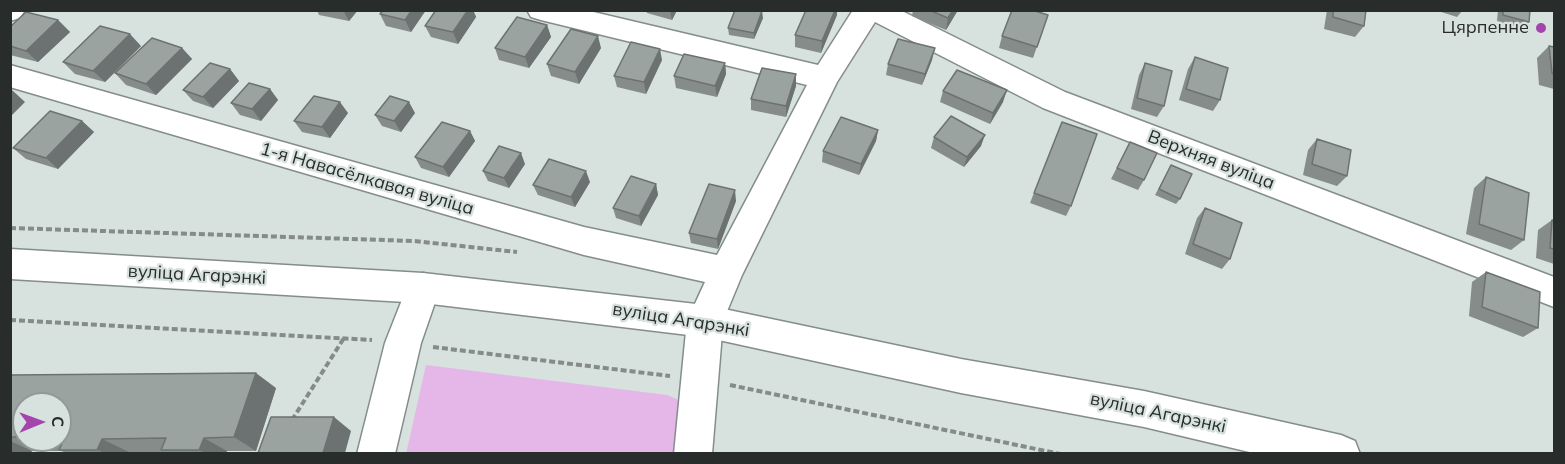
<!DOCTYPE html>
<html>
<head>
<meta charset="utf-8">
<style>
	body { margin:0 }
	#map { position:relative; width:1565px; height:464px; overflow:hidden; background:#d7e1de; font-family:Mulish,sans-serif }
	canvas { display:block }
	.frame { position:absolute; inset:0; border:12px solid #282c2b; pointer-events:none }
	.north { position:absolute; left:12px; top:392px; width:60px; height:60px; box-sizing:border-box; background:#d7e1de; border:2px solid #919996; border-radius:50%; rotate:89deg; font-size:16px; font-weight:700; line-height:24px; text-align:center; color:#282c2b }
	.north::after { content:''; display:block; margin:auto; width:21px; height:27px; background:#a445ad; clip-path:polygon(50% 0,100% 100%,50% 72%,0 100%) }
</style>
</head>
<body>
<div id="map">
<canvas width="1565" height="464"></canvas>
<div class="frame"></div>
<div class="north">С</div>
</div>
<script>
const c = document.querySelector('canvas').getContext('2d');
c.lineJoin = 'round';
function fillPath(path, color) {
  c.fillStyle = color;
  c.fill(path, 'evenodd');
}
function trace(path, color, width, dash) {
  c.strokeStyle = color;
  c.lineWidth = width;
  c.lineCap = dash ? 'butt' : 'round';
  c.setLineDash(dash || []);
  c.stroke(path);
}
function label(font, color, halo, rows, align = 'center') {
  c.font = font + ' Mulish,sans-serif';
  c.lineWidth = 4.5;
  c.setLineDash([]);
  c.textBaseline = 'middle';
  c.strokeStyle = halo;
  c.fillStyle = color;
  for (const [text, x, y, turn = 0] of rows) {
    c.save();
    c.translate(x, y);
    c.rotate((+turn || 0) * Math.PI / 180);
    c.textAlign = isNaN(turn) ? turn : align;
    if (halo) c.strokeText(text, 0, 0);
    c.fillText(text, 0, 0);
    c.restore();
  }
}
fillPath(new Path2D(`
	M426,365L667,395L696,407L688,453L406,454Z`), '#e5b7e9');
const minor = new Path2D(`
	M10,10H25L20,18L10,21Z
	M527,10H585L818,65L853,10H900L1065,92L1554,277V307L1043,108L875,22L837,82L742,275L723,321L712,454H674L687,321L705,282L584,255L10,87V65L584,227L717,255L807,85L541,20L531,17Z
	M423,273L435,277L440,288L421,343L395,454H357L385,343L411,277Z`);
const major = new Path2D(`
	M10,249L423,273L705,305L961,359L1144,391L1341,435L1355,441L1360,454H1258L1144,427L961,393L705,337L423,303L10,279Z`);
trace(minor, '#848d8b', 3);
trace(major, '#848d8b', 3);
trace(new Path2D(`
	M10,228L414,241L517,252
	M10,320L372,340
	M433,347L670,376
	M730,385L1060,454
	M292,420L344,338`), '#848b89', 4, [6, 3]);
fillPath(minor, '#fff');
fillPath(major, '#fff');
fillPath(new Path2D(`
	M317,10H358L349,21L319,15Z
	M383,10H426L411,32L386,26L380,14Z
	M436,10H473L476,17L458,44L431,37L425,26Z
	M646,10H677L672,20L647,13Z
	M913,10H958L946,30L912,16Z
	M1327,10H1366L1364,26L1355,37L1324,29Z
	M1435,10H1463L1457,17Z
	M1498,10H1530L1529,22L1523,29L1497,21Z
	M837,15L821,53L795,47V35Z
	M1048,15L1033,58L999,48L1002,36Z
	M763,18L754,39L729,35L728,28Z
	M58,20L70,32L38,62L10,55V27Z
	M547,25L551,37L529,68L499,60L495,48Z
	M141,46L105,82L75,74L63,62Z
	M1549,46L1554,47V89L1539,85L1537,58Z
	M182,48L192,59L156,95L126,85L115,73Z
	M601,48L579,84L551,76L547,64Z
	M1195,57L1220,100L1213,111L1179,100L1188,69Z
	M662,60L646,94L617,87L614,76Z
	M932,60L922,85L886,75L888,64Z
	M725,63L726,74L717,97L676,88L674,76Z
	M1145,63L1164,106L1157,117L1131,109L1139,75Z
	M230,69L239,81L213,108L193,101L183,90Z
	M796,74V86L786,117L751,110V99Z
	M270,89L278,100L261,121L240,115L231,103Z
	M943,91L1003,102L990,124L940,102Z
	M348,113L330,138L302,132L294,121Z
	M415,113L401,132L382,126L375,115Z
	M82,121L94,132L58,169L26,159L13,148Z
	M1062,122L1071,206L1066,216L1030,203Z
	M878,130L876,141L859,175L822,162L823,151Z
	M470,131L475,141L449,177L421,168L415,157Z
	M934,137L981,146L964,167L931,148Z
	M1317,139L1347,176L1337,186L1303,175L1308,150Z
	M1130,142L1144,180L1138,190L1111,179Z
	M525,164L509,188L488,181L483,171Z
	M1171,165L1180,199L1176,204L1155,195Z
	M1486,177L1524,240L1511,250L1466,234L1474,188Z
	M590,182L575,207L538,195L533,185Z
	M656,184L658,195L641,226L616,218L613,208Z
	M736,201L718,249L691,243L689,233Z
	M1205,208L1230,259L1222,269L1185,254L1197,218Z
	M1552,220L1554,221V264L1536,258L1538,230Z
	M1486,272L1538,328L1523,337L1469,316L1472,282Z
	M10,375L276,388L256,451H227L226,453H167L164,452H129L128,453H67L61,451H32L10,453ZM24,404H60V440H24Z`), '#858c8a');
fillPath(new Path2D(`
	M343,10H358L349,21Z
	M412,10H426L411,32L405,20Z
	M468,10H473L476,17L458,44L453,32Z
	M670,10H677L672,20Z
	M835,10H837V15L821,53L822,41Z
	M953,10H958L946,30L948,18Z
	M762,11L763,18L754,39V33Z
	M58,20L70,32L38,62L26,51Z
	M547,25L551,37L529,68L525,57Z
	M130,34L141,46L105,82L93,71Z
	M598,36L601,48L579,84L575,72Z
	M182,48L192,59L156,95L146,84Z
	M935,48L932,60L922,85L925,74Z
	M660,49L662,60L646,94L644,82Z
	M725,63L726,74L717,97L715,86Z
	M230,69L239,81L213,108L203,97Z
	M796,74V86L786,117V106Z
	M270,89L278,100L261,121L252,109Z
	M12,90L25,102L10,117V92Z
	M1007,90L1003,102L990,124L993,113Z
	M340,102L348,113L330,138L322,127Z
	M409,102L415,113L401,132L394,121Z
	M82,121L94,132L58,169L46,158Z
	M878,130L876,141L859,175L861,164Z
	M470,131L475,141L449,177L443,167Z
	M985,135L981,146L964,167L967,157Z
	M521,153L525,164L509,188L504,178Z
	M586,171L590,182L575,207L571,197Z
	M656,184L658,195L641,226L639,216Z
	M735,190L736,201L718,249L717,239Z
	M256,373L276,388L256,451L234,437Z
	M334,417L351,431L345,453H323Z
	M204,438L227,451L226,453H205L199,450Z
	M102,439L129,452L128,453H105L97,450Z
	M10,441L32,451L31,453H10Z`), '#6c7271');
const building = new Path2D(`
	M383,10H412L405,20L380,14Z
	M436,10H468L453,32L425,26Z
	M735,10L762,11L754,33L728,28Z
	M806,10H835L822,41L795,35Z
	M929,10H953L948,18Z
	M1012,10H1032L1048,15L1037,47L1002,36Z
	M1333,10H1366L1364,26L1333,17Z
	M1503,10H1530L1529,22L1503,15Z
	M26,12L58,20L26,51L10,46V27Z
	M517,17L547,25L525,57L495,48Z
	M100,26L130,34L93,71L63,62Z
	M571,29L598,36L575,72L547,64Z
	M152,38L182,48L146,84L115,73Z
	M898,39L935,48L925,74L888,64Z
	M631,42L660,49L644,82L614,76Z
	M1549,46L1554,47V74L1552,73Z
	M684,54L725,63L715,86L674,76Z
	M1195,57L1228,68L1220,100L1186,89Z
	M210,63L230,69L203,97L183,90Z
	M1145,63L1172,71L1164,106L1137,98Z
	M762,68L796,74L786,106L751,99Z
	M957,70L1007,90L993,113L943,91Z
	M249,83L270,89L252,109L231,103Z
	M314,96L340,102L322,127L294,121Z
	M390,96L409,102L394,121L375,115Z
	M50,111L82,121L46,158L13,148Z
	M951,116L985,135L967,157L934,137Z
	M841,117L878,130L861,164L823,151Z
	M442,122L470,131L443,167L415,157Z
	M1062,122L1097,134L1071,206L1034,193Z
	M1317,139L1351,150L1347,176L1312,164Z
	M1130,142L1157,153L1144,180L1117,168Z
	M499,146L521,153L504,178L483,171Z
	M549,159L586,171L571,197L533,185Z
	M1171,165L1192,174L1180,199L1159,189Z
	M631,176L656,184L639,216L613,208Z
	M1486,177L1529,193L1524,240L1479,224Z
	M709,184L735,190L717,239L689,233Z
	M1205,208L1242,223L1230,259L1193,244Z
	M1552,220L1554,221V249L1550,248Z
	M1486,272L1540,292L1538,328L1482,307Z
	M256,373L234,437L204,438L199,450H161L166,438L102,439L97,450H59L65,437H60V404H24V437H10V375Z
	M271,417H334L323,453H258Z`);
fillPath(building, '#9ba3a1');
trace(building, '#6c7271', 1.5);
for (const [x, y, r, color] of [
	[1541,28,6,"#a445ad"]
]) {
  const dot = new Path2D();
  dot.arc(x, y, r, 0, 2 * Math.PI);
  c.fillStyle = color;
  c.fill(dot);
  trace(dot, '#d7e1de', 2);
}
label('18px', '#282c2b', '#d7e1de', [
	["Цярпенне",1529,28]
], 'right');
label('18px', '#282c2b', '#d7e1de', [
	["Верхняя вуліца",1211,160,21],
	["1-я Навасёлкавая вуліца",367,179,16],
	["вуліца Агарэнкі",197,275,3],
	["вуліца Агарэнкі",681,320,9],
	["вуліца Агарэнкі",1158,413,12]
]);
</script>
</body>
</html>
